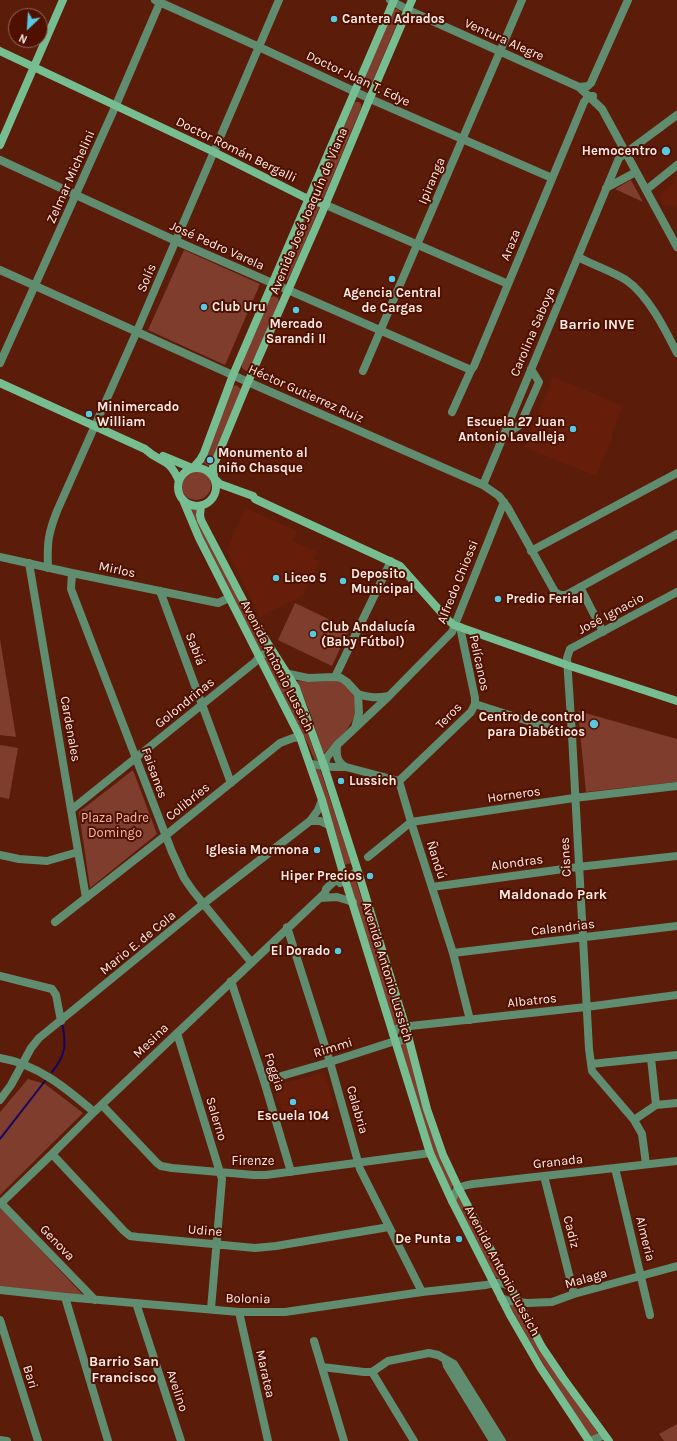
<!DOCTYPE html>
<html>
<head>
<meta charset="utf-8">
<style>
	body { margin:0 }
	#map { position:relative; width:677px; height:1441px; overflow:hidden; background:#5b1c0a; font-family:Karla,sans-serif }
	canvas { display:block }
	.north { position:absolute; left:8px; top:8px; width:40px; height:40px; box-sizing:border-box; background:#4f1000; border:1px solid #94685c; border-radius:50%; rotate:205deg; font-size:11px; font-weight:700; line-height:16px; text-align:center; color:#fcece7 }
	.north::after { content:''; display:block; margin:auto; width:14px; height:18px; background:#58c9e3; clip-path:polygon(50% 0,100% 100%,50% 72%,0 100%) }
</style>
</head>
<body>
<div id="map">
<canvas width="677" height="1441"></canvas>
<div class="north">N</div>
</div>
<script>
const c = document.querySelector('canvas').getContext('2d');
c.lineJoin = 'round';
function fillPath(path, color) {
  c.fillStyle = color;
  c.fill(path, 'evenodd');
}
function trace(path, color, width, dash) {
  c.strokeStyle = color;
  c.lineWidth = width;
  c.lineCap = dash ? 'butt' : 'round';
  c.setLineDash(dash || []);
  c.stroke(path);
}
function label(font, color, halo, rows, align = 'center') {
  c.font = font + ' Karla,sans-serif';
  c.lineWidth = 4;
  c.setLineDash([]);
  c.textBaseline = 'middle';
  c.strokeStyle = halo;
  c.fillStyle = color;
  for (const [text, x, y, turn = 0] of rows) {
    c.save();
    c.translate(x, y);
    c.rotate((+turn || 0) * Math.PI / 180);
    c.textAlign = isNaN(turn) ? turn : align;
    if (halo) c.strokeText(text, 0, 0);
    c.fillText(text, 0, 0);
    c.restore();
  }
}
fillPath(new Path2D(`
	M677,175V206L663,205L659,197L662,192L676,181L674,177Z
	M553,377L623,406L611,436L613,437L596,476L524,447Z
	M245,508L297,531L292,541L317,552L314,559L319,561L304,595L260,617L227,550Z
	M324,1072L335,1108L286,1122L275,1086Z`), '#661e0a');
fillPath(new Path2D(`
	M396,9L400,11L401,14L371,85L365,86L362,83L393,10Z
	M355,102H359L361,104V108L323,199L321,200L313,197Z
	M631,180L643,202L615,189Z
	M310,203L320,206L289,278L286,281H283L279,276Z
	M184,250L260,284L225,365L148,330Z
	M274,296L278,298L279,302L249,370L246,371L242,368V364L270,298Z
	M236,385L241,389L209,466L202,462L232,387Z
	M181 485a15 15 0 1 1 30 0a15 15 0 1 1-30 0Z
	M191,508L196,509V514L269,652L264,650L261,651L202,537Z
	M295,603L349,629L332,666L278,640Z
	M0,639L16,737L0,735Z
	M268,656L292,687L317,760V761H315L308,744L264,657Z
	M297,681C303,681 309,682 315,682C323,682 332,680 340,682C345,684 350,689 353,694C364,719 340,737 324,753H323L311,715Z
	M578,711L677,739V782L586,792Z
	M0,745L18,748L9,799L0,797Z
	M314,767L320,769L351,863L345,865Z
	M133,770L157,834L90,888L79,812Z
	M355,878L402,1024L394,1028L349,881Z
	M406,1041L453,1184L451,1192L433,1151L399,1044Z
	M28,1079L45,1084L83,1113L0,1195V1112Z
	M458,1192L503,1280L495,1277L455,1201Z
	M1,1208L84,1296L0,1288V1209Z
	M509,1304L517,1307L540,1348L597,1432V1435L592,1437L590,1436C561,1392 534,1351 509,1304Z
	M677,1424V1441H664L659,1434Z`), '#7f3e2d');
trace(new Path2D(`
	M52,1072C67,1054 66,1043 62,1022
	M0,1139L45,1081`), '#160361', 2);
trace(new Path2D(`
	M155,0L259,47L375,101L552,178
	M390,0L408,10L579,87L602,109L677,247
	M579,87L588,86L591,83L628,0
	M0,160L176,241L471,370
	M606,188L636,172
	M646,190L677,165
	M326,205L508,284
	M578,257C593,265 611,271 626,280C648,295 665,329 677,353
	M0,270L248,382L483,485L499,496L508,508L555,592L560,595H566L677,534
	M0,363L116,105L161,0
	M363,371L522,0
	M452,412L471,370L474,366L584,102L589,96H593
	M503,436L520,425L539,382L531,369
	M483,485L619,158L677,115
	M531,551L677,473
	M0,557L72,573L218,603L229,598
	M29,563L86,898
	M48,568C47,543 48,534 57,511L137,331L279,0
	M72,573L71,589L172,852L184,878L193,891L251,962
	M580,587L603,632
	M160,591L231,783
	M289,674L308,678L335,677L341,678L347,682L358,694L359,713L355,728
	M335,677L391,561
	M358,694C369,698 377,698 389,696
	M475,704L572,735
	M337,745C336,756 337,762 346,767
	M310,764L333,767H346L399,781L411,822L453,953L470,1020
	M324,766L327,757L337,745L389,696L452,632L504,502
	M399,781L471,712L475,704V698L460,627
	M71,810L255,662L260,656L266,653L273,656L278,660
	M310,821H320L329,825
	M0,855L19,859L47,861L78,852
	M368,857L411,822L574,798L677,786
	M340,883L353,875L357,870
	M432,887L578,867L677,856
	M320,898L337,897L353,902
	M55,922L165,836L280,743L293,738L300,737
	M287,927L330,1062L360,1169L422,1292
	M453,953L677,926
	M0,976L52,989L56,995L61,1021
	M231,981L264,1081L291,1172
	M177,1033L222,1179L211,1309
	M393,1034L397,1029L401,1027L586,1007L677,995
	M0,1058C37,1064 66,1088 94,1112
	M651,1058L656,1105
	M591,1064L677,1055
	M264,1081L330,1062L395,1041H400L408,1037
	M0,1100L11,1085L31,1048L39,1038L203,904L310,821L318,810L322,800
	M102,1105L157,1163L161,1166L172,1168L254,1175H266L430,1153
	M634,1120L656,1105L677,1103
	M52,1154L124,1231L130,1236L138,1237L255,1248L276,1246L389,1227
	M646,1164L642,1134L634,1120L592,1071L589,1049L572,735L567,658L570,649L677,592
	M615,1168L650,1315
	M544,1176L574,1294
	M452,1201C457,1186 458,1187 473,1184L677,1161
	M1,1203L95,1300
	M0,1204L52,1154L94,1112L325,893L326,889L343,873
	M0,1290L65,1297L239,1312H285L422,1292L486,1285C496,1282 502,1282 511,1287
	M65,1297L108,1441
	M501,1298L509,1301L527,1303L552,1302L574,1294L677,1266
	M136,1303L181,1441
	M239,1312L268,1441
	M0,1320L38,1441
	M314,1341L344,1441
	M445,1359L447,1366L493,1441
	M322,1367L364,1372H372L388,1361L429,1353L438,1355L454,1364L502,1441
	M372,1372L414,1441
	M0,1440L7,1441
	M591,1441L604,1435`), '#608c70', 8);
trace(new Path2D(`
	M0,51L214,152L308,199L326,205
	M0,145L63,0
	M0,383L145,449C161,464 168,456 179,481
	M163,456L192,468
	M178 487a19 19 0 1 1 38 0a19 19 0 1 1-38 0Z
	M193,468L200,460L204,453L233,375L394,0
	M214,477L213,467L248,382L322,213L370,98L412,0
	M216,480L220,484L253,496L255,499L400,566L448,620L454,625L567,665L677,701
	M183,500L199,538L300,737L322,800L343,873L430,1153L452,1201L510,1315L540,1367L589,1441
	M201,506L200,515L201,520L256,625L296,688L324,766L361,881L406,1028L427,1109L443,1155L458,1187L542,1347L563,1378L609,1441`), '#76be91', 8);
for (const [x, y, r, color] of [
	[334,19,4,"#58c9e3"],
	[666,151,5,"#58c9e3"],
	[392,279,4,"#58c9e3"],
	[204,307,4,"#58c9e3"],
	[296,310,4,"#58c9e3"],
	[89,414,4,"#58c9e3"],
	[573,429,4,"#58c9e3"],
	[210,460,4,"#58c9e3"],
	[276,578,4,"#58c9e3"],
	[343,581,4,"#58c9e3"],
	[498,599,4,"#58c9e3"],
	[313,634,4,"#58c9e3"],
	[594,724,5,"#58c9e3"],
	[341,781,4,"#58c9e3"],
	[317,850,4,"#58c9e3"],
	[370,876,4,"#58c9e3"],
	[338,951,4,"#58c9e3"],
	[293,1102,4,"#58c9e3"],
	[459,1239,4,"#58c9e3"]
]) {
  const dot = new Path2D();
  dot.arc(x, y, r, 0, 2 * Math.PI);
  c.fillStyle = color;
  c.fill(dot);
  trace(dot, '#4f1000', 1.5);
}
label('bold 13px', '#fcece7', '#4f1000', [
	["Cantera Adrados",342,19],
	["Hemocentro",657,151,"right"],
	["Agencia Central",392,293,"center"],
	["de Cargas",392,308,"center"],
	["Club Uru",212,307],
	["Mercado",296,324,"center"],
	["Sarandi II",296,339,"center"],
	["Minimercado",97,407],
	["William",97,422],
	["Escuela 27 Juan",565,422,"right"],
	["Antonio Lavalleja",565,437,"right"],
	["Monumento al",218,453],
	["niño Chasque",218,468],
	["Deposito",351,574],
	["Municipal",351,589],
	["Liceo 5",284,578],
	["Predio Ferial",506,599],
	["Club Andalucía",321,627],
	["(Baby Fútbol)",321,642],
	["Centro de control",585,717,"right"],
	["para Diabéticos",585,732,"right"],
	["Lussich",349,781],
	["Iglesia Mormona",309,850,"right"],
	["Hiper Precios",362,876,"right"],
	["El Dorado",330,951,"right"],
	["Escuela 104",293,1116,"center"],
	["De Punta",451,1239,"right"]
], 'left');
label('13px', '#fcece7', '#4f1000', [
	["Ventura Alegre",504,40,24],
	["Doctor Juan T. Edye",358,79,25],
	["Doctor Román Bergalli",236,150,26],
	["Zelmar Michelini",71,177,-66],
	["Ipiranga",432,181,-67],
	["Avenida José Joaquín de Viana",309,211,-67],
	["Araza",511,245,-68],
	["José Pedro Varela",217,246,24],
	["Solís",147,278,-67],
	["Carolina Saboya",533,332,-67],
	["Héctor Gutierrez Ruiz",306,394,24],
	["Mirlos",117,570,12],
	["Alfredo Chiossi",458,582,-68],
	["José Ignacio",611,614,-28],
	["Sabiá",195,649,69],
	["Pelícanos",479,663,78],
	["Avenida Antonio Lussich",277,666,63],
	["Golondrinas",185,703,-39],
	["Teros",449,716,-46],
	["Cardenales",70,729,80],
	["Faisanes",154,773,70],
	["Horneros",514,795,-8],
	["Colibríes",188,802,-39],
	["Cisnes",566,857,-93],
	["Ñandú",436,860,72],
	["Alondras",517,863,-8],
	["Calandrias",563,928,-7],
	["Mario E. de Cola",138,943,-39],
	["Avenida Antonio Lussich",387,972,73],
	["Albatros",532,1001,-6],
	["Mesina",151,1041,-44],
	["Rimmi",333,1048,-17],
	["Foggia",274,1072,72],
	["Calabria",357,1110,74],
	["Salerno",216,1119,73],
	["Firenze",253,1161],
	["Granada",558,1162,-6],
	["Udine",205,1231,5],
	["Cadiz",571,1232,75],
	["Almeria",645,1239,76],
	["Genova",57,1243,46],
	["Avenida Antonio Lussich",502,1271,62],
	["Malaga",586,1279,-16],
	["Bolonia",248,1299,1],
	["Maratea",265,1374,77],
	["Bari",30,1377,73],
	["Avelino",177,1391,72]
]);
label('13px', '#f6bdae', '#4f1000', [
	["Plaza Padre",115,818],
	["Domingo",115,833]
]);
label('bold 14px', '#fcece7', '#4f1000', [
	["Barrio INVE",597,325],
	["Maldonado Park",553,895],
	["Barrio San",124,1362],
	["Francisco",124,1378]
]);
</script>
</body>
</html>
